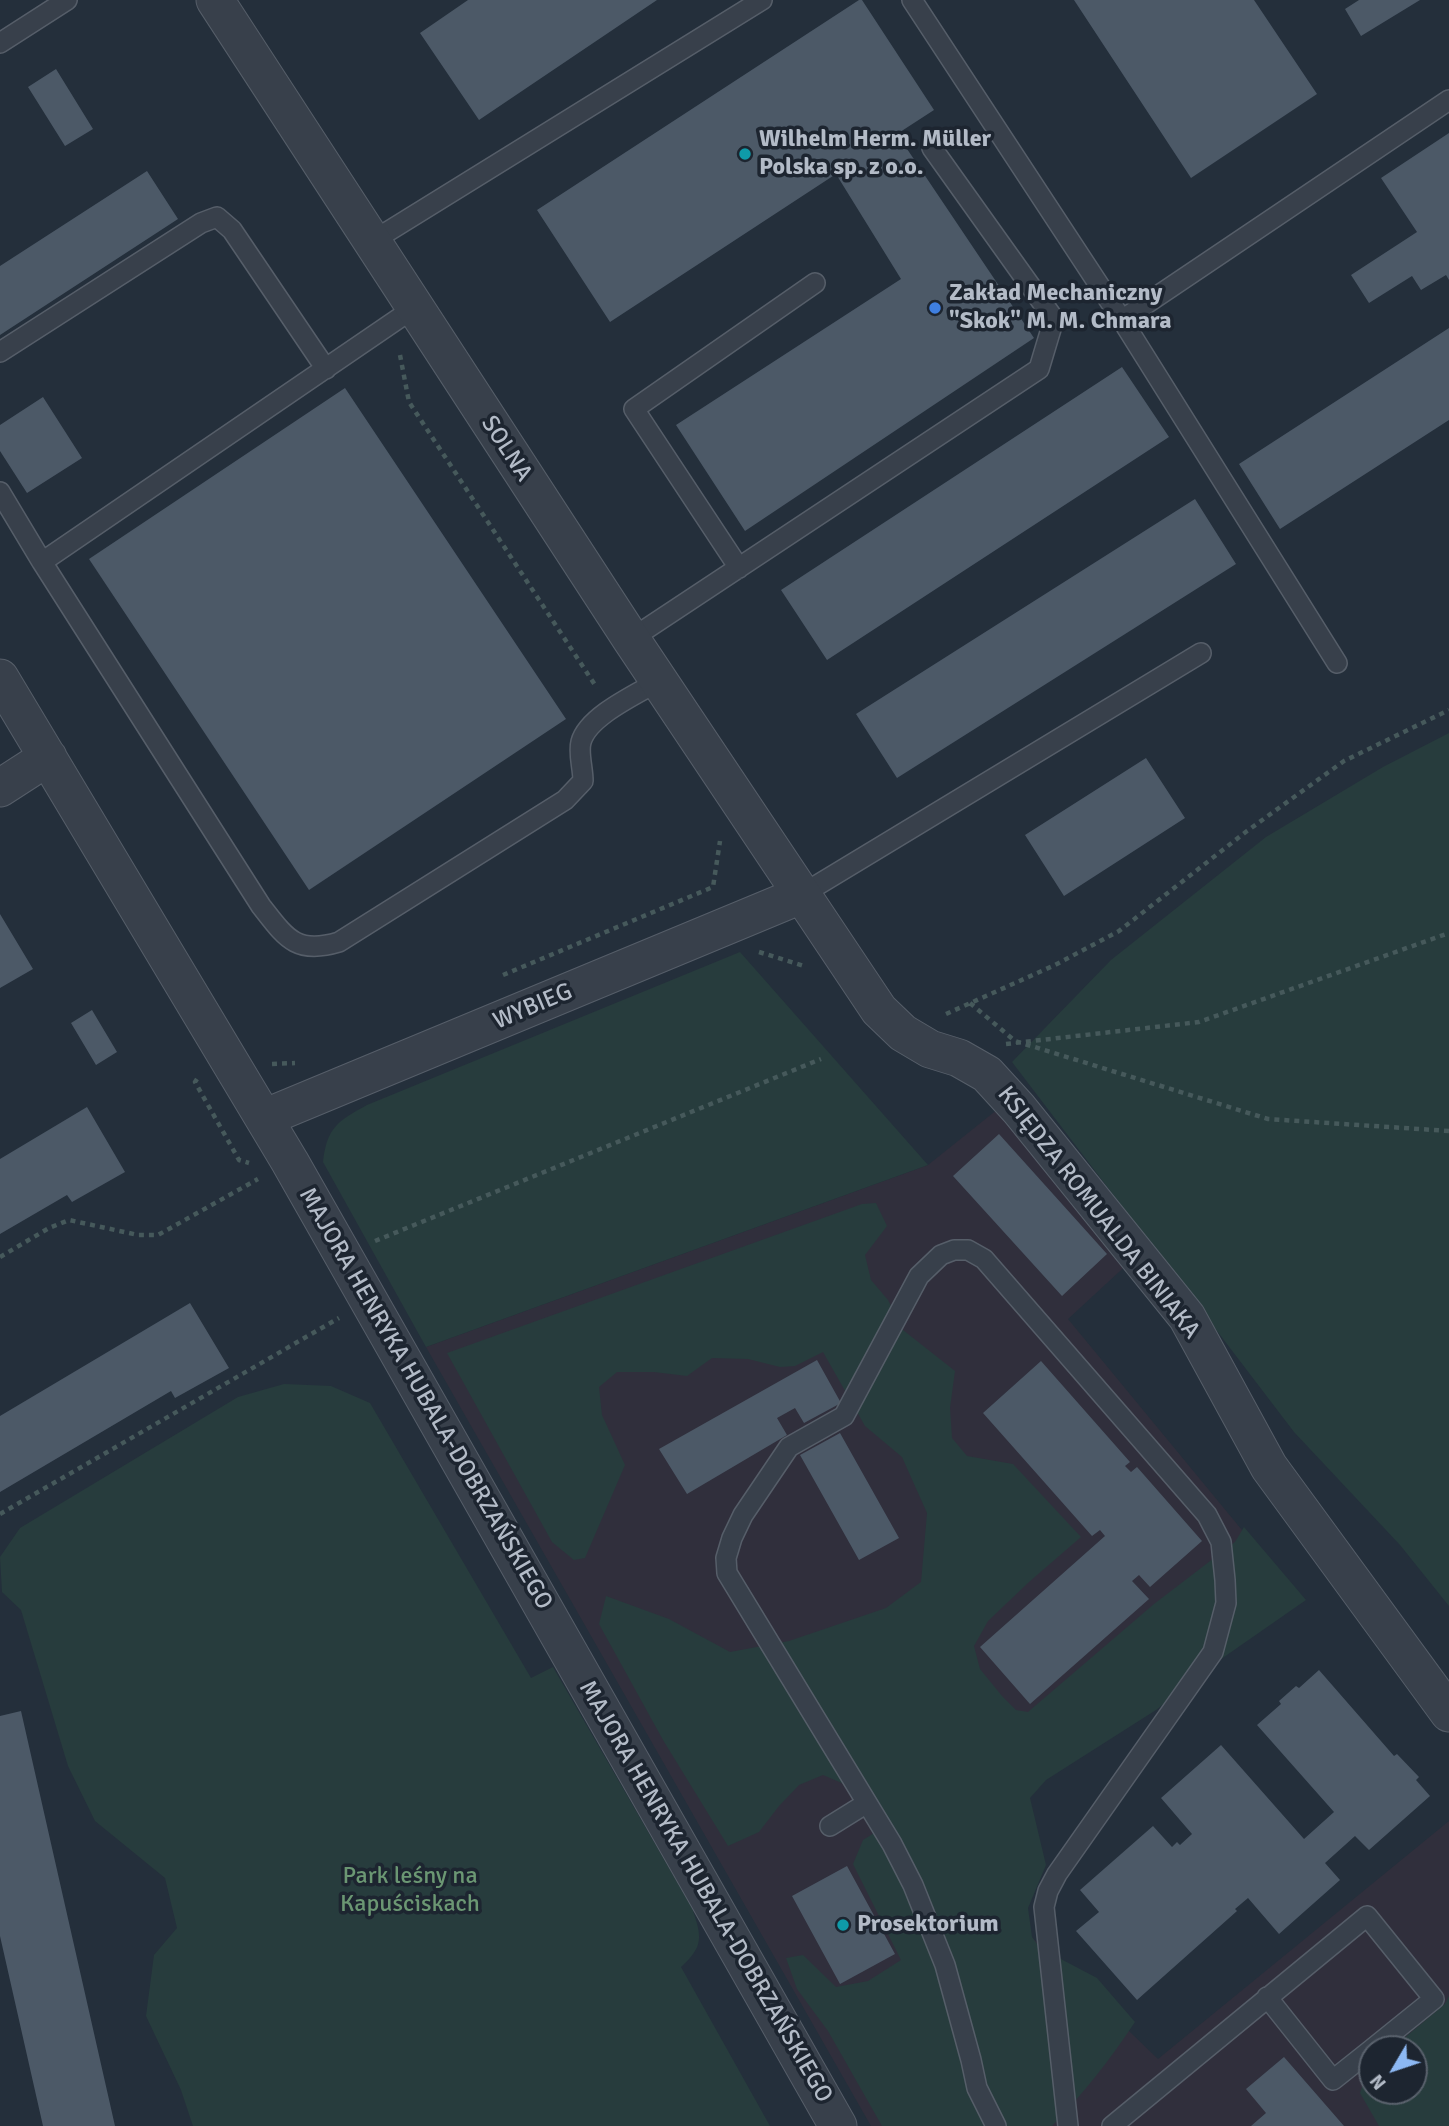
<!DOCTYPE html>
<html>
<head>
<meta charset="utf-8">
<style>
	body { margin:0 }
	#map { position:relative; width:1449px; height:2126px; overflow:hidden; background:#242f3b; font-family:Signika,sans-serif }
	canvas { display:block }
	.north { position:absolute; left:1358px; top:2035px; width:70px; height:70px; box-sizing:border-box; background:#1d2530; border:2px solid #59616c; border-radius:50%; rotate:231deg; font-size:19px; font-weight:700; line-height:28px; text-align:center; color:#b3bbc7 }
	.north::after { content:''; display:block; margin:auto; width:24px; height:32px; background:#8cb8f3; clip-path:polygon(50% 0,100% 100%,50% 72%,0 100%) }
</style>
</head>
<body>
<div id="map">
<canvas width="1449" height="2126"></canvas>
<div class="north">N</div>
</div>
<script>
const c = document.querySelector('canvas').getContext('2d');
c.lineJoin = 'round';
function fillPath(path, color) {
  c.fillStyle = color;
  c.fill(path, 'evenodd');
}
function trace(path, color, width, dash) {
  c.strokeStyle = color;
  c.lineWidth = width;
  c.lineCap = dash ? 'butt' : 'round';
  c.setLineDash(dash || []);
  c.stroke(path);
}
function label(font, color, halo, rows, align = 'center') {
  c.font = font + ' Signika,sans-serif';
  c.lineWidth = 7;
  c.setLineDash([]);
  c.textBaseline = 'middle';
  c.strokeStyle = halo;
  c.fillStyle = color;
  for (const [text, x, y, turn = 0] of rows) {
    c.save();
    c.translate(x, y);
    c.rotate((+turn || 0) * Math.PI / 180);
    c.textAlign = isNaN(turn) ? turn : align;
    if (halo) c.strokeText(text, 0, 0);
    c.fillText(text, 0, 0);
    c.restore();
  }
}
fillPath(new Path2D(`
	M998,1109L1132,1260L1068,1319L1293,1592L1008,1797L990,1897L1158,2059L1449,1821V2126H871L426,1347L928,1165ZM1372,2049H1414V2091H1372Z`), '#302f3c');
fillPath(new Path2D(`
	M1449,733V1606L1400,1545L1294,1432L1012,1062L1111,960L1266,837L1383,767Z
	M740,952L928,1165L426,1347L323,1162C327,1127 338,1121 367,1105Z
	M876,1203L887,1226L865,1255L871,1280L888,1300L903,1330L955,1371L950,1408L952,1438L967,1456L1013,1464L1081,1537L1029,1582L988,1621L974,1646L980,1669L1002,1696L1016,1710L1028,1712L1154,1604L1235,1542L1244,1527L1306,1600L1214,1664L1156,1710L1046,1780L1030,1798L1046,1865L1028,1908L1032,1937L1040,1948L1097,1978L1135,2022C1110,2060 1083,2094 1052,2126H882L828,2031L797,1989L786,1958L803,1955L836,1987L868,1981L901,1960L853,1864L863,1840L882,1828L870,1795L823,1775L799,1785L779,1806L759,1832L728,1846L663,1740L599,1624L606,1596L669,1619L730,1652L789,1641L886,1608L921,1582L927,1513L902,1457L865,1426L823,1352L795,1366L780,1367L748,1359L712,1358L687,1376L654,1372H617L599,1387L602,1415L625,1465L585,1558L574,1560L552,1542L447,1353L862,1204Z
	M284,1384L331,1386L370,1403L531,1678L553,1667L692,1908C702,1937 704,1946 681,1967L770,2126H193L181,2090L146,2016L154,1955L177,1928L165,1878L95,1821L68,1766L21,1610L2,1592L0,1557L20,1528L238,1397Z
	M1449,1996V2126H1379L1360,2093L1369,2067L1372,2064V2091H1414V2049H1391L1445,2004Z`), '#273c3d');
fillPath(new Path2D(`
	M468,0H657L479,120L420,33Z
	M859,0H862L934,110L897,134L1034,338L745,531L676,425L901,279L836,174L610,322L537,210Z
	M1074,0H1254L1317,94L1191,178Z
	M1359,0H1420L1361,36L1345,9Z
	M56,69L93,129L65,146L28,87Z
	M1449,133V280L1446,275L1421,290L1412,276L1369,303L1351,275L1417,232L1381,178Z
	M147,171L178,219L0,335V266Z
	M1449,328V420L1280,529L1239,464Z
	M1122,367L1169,437L827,660L781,590Z
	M345,388L566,719L309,890L89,559Z
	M43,397L82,458L27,493L0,451V425Z
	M1195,499L1236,564L897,778L856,714Z
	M1146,758L1185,818L1064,896L1025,835Z
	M0,914L33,969L0,988Z
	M92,1010L117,1052L96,1065L71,1023Z
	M87,1107L125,1172L72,1202L67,1195L0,1234V1159Z
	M999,1134L1107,1254L1062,1296L953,1176Z
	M190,1303L229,1368L175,1398L171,1391L0,1492V1416Z
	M817,1360L841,1403L804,1423L795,1408L777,1418L787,1435L687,1494L659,1449Z
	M1041,1361L1130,1462L1125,1466L1131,1472L1137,1467L1202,1541L1150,1587L1139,1575L1132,1581L1149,1599L1030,1704L980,1647L1105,1536L1100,1530L1092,1536L983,1413Z
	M840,1433L899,1538L859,1560L800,1455Z
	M1319,1670L1394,1756L1397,1754L1419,1777L1416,1780L1430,1796L1369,1850L1355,1836L1325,1863L1340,1880L1279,1934L1248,1898L1235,1909L1237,1911L1137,2000L1076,1931L1099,1912L1080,1890L1153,1826L1172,1847L1177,1842L1180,1845L1192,1834L1161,1798L1221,1745L1304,1839L1334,1812L1257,1725L1281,1704L1279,1701L1296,1686L1299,1688Z
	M21,1711L115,2126H43L0,1936V1716Z
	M847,1866L895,1954L840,1984L792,1896Z
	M1284,2057L1344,2126H1251L1266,2113L1246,2089Z`), '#4c5967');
const lane = new Path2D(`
	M912,0L1122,320L1337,663
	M0,43L67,0
	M371,242L762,0
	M414,308L42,562L261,906C286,938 296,955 339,942L565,800L583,781C583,768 578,753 581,742C588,716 637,694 659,681
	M1122,320L1449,100
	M0,352L201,223L217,217L232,230L326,369
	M0,492L42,562
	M739,568L634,409L815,283
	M631,639L1039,369L1054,319L932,148
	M801,895L1201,653
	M830,1826L867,1803
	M1267,1997L1333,2080L1372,2049
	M996,2126L977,2088L971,2060L945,1965L913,1885L892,1844L727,1573L726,1558L732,1538L743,1515L789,1447L844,1416L919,1276L941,1255L954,1250H968L984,1259L1207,1515L1221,1542L1225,1580L1226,1603L1213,1652L1057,1874L1048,1891L1044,1907L1068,2126
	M1112,2126L1367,1916L1434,1999L1372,2049`);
const street = new Path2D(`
	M215,0L631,639L879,1010L903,1033L930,1049L959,1058L987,1074L1019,1109L1187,1317L1269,1467L1449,1713
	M0,678L290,1162L838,2126
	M0,788L48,757
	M264,1118L801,895`);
trace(lane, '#565e69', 22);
trace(street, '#565e69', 39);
trace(new Path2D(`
	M400,355L409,402L597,688
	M759,952L804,966
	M503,975L713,887L720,841
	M970,1003L1015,1041L1268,1119L1449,1131
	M946,1014L1055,965L1119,931L1247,831L1344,761L1449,710
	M1006,1044L1199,1022L1449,933
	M272,1064L295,1063
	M197,1079L195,1082L239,1160L249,1163
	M375,1241L821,1059
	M0,1257L49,1228L69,1220L138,1235H158L258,1179
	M0,1514L339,1318`), '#46595b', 4.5, [5, 5]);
trace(lane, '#38404b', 19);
trace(street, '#38404b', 37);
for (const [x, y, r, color] of [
	[745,154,7,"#0f9aa8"],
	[935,308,7,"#3f7fe0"],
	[843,1925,7,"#0f9aa8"]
]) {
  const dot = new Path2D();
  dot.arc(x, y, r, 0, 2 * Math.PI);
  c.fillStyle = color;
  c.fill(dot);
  trace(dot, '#1d2530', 2.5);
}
label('bold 24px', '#b3bbc7', '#1d2530', [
	["Wilhelm Herm. Müller",759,140],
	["Polska sp. z o.o.",759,168],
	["Zakład Mechaniczny",949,294],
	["\"Skok\" M. M. Chmara",949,322],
	["Prosektorium",857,1925]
], 'left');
label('24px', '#b3bbc7', '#1d2530', [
	["SOLNA",506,449,57],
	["WYBIEG",533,1007,-23],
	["KSIĘDZA ROMUALDA BINIAKA",1098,1213,52],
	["MAJORA HENRYKA HUBALA-DOBRZAŃSKIEGO",425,1399,60],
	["MAJORA HENRYKA HUBALA-DOBRZAŃSKIEGO",705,1892,60]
]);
label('24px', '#6b9773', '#1d2530', [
	["Park leśny na",410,1877],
	["Kapuściskach",410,1905]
]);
</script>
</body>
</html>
